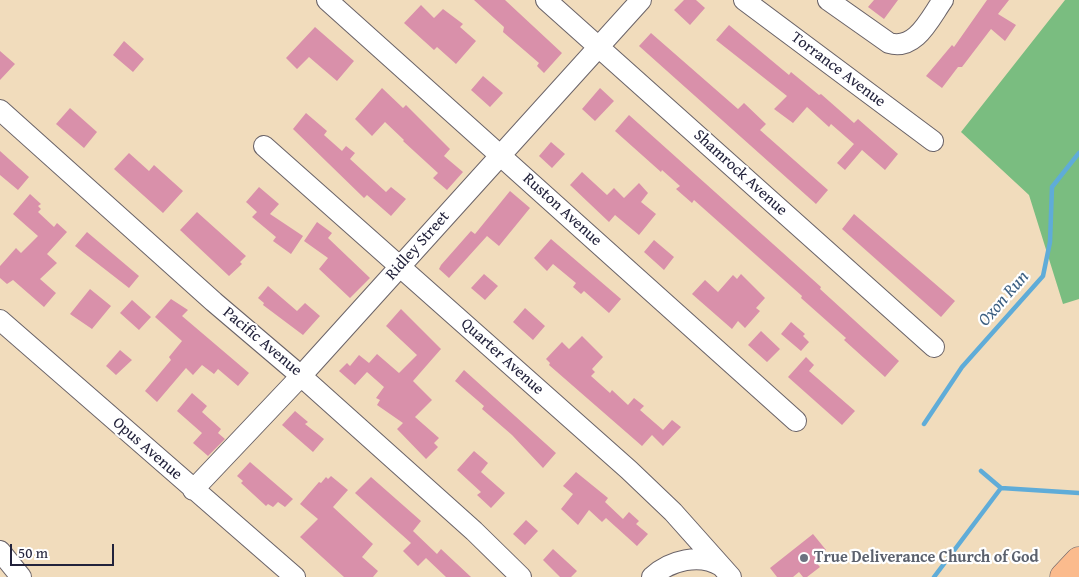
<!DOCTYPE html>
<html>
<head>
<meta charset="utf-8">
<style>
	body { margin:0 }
	#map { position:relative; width:1079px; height:577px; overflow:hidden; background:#f1dcbc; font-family:"Gentium Book Plus",serif }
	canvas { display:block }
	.scale { position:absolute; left:10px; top:544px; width:104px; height:22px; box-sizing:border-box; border:2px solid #22223b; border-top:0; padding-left:6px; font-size:15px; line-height:18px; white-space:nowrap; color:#22223b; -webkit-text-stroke:4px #fff; paint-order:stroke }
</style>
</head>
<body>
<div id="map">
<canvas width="1079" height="577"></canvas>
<div class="scale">50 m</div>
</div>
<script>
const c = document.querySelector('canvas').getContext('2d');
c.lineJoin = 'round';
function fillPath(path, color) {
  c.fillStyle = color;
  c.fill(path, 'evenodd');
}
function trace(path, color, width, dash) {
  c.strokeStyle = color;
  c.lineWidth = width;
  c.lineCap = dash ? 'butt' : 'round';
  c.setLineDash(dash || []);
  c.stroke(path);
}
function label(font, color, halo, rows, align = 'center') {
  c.font = font + ' "Gentium Book Plus",serif';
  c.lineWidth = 4.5;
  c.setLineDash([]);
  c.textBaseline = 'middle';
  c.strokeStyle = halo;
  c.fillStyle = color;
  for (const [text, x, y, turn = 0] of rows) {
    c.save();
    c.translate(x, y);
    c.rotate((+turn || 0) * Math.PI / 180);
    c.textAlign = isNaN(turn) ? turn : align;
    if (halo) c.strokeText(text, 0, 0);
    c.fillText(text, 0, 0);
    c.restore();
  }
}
fillPath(new Path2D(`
	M1065,0H1079V299L1063,304L1029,195L961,132Z`), '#7abd80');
trace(new Path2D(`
	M924,424L962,367L1043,276L1050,242L1052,187L1079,153
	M981,471L1001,488
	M934,577L1001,488L1079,493`), '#5facd8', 4.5);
fillPath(new Path2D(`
	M474,0H505L562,53L544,73L537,66L539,63L503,32L504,27Z
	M684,0H696L705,8L690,25L674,10Z
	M874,0H898L884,19L868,7Z
	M987,0H1009L998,14L1016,25L1005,41L991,29L962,67H958L942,88L926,76L952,45L954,47Z
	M421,5L434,18L443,9L463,24L460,27L476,41L456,64L437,47L434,50L404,23Z
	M729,25L789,75L791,72L819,95L821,94L854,123L858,119L898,154L885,170L862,150L845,170L837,163L854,144L831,124L829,127L807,107L793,123L774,109L787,96L716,40Z
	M315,27L354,61L337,81L309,57L297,69L286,58Z
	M651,33L738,109L744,103L766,124L760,130L828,190L816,204L639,46Z
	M124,41L144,59L133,72L113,55Z
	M0,51L15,64L0,80Z
	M483,76L503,93L490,107L471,90Z
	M382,88L403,108L406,105L450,149L444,156L463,172L447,190L433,178L438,173L403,141L404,140L385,122L372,136L355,119Z
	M600,88L614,101L595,121L582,109Z
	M70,108L97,132L84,148L56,124Z
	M306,113L327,131L324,135L342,151L346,146L355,153L350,159L386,192L391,187L406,199L391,216L367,195L364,198L293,129Z
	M629,115L821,287L820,289L899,361L885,377L844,340L846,338L801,298L802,296L694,200L692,203L676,189L680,186L662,170L661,172L615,131Z
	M551,142L565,154L552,168L539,156Z
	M0,151L29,177L18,190L0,175Z
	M129,153L149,171L154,165L183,191L163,213L114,169Z
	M582,172L607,195L614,188L624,198L639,183L648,193L641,202L656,214L639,235L615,215L609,222L570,185Z
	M259,187L279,204L270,214L303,236L291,254L273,241L276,237L252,217L257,212L246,202Z
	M510,191L530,208L499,246L487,236L449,278L439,269L441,265L471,231L475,234Z
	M30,194L41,204L38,206L41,209L38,212L54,227L57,223L67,232L47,254L57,263L40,279L56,293L44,307L13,280L7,284L0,278V266L16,248L21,253L38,236L13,214Z
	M197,212L246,256L240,262L242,264L229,276L180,230Z
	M854,214L955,301L941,317L842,229Z
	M317,222L332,233L328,238L370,278L350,298L319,269L328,258L304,241Z
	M87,232L139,276L129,288L75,246Z
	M551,239L621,299L609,313L584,291L581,294L573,287L576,283L553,264L547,271L534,258Z
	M654,240L674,257L664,270L644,252Z
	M484,274L498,286L485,300L471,288Z
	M741,274L765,298L756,308L760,311L745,328L738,321L732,329L692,294L705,280L718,292L733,275L737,279Z
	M268,286L297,311L305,303L320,316L303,335L263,305L264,303L258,298Z
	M90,289L111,306L92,329L70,314Z
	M171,299L188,310L182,316L249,373L238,386L218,369L214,374L202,365L193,375L186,368L157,402L145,391L171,360L169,357L182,341L155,317Z
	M132,300L151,317L139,330L120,313Z
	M525,308L545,326L533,340L513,322Z
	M401,309L441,349L413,381L432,400L415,417L439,438L434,443L438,447L426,459L397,429L403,423L377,405L380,400L376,398L384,387L367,372L355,385L339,371L347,363L350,366L359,355L369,363L377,354L399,373L417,355L386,326Z
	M791,322L805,334L803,336L809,342L801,351L781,334Z
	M761,331L780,349L767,362L748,345Z
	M582,336L603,357L592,369L595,372L591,376L610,393L612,390L628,405L634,398L644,406L640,410L663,430L672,420L681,427L663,446L652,435L642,446L549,365L550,363L546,359L562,342L569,349Z
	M120,350L132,360L116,375L106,366Z
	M806,357L814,365L809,371L855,411L842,425L788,377Z
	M464,370L556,453L543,468L512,435L482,409L484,406L455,381Z
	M192,393L207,406L202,412L221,429L218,433L225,439L208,456L193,443L202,433L177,411Z
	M295,411L308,422L305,424L324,439L313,452L282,425Z
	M474,451L488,463L481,472L505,493L491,508L477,495L481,492L457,470Z
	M250,462L293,499L285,507L278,502L273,507L268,504L266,506L241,483L243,481L237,476Z
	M576,472L608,498L605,502L623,519L629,512L639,521L636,524L648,534L637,546L606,518L602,522L589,510L578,525L561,509L573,494L563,486Z
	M331,476L348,490L333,507L373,544L362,557L378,571L373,577H344L300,537L318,519L300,504L319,482L321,483L326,477L328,479Z
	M371,477L421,521L413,531L437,554L441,549L471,577H446L426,558L418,566L403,551L411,543L355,493Z
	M526,520L538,531L525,545L513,534Z
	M813,534L826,550L814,560L820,567L807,577H803L799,572L793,577H777L770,568Z
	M553,549L577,571L571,577H560L543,560Z`), '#d990aa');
const minor = new Path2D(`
	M327,0L796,421
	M546,0L934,347
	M744,0L933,141
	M828,0L889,43C916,51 930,18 943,0
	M0,110L214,302L301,376L474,531L521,577
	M264,146L629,470L673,512L731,577
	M0,320L295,577
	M193,490L301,376L641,0
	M0,551L21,577
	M652,577C670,560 700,553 721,566`);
const highway = new Path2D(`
	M1064,577L1079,561`);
trace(minor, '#6a6368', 22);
trace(highway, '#6a6368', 29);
trace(minor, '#fff', 20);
trace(highway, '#fbbb8d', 28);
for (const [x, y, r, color] of [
	[804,558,5,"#6b7280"]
]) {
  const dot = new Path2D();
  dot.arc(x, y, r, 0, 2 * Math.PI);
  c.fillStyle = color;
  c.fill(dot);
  trace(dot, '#fff', 2);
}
label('16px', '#22223b', '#fff', [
	["Torrance Avenue",838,70,37],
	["Shamrock Avenue",740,173,42],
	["Ruston Avenue",562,210,42],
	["Ridley Street",418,246,-48],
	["Pacific Avenue",262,342,40],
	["Quarter Avenue",502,357,42],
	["Opus Avenue",147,449,41]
]);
label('bold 16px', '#5b616d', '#fff', [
	["True Deliverance Church of God",814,558]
], 'left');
label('italic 18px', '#3d6082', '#fff', [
	["Oxon Run",1004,299,-49]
]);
</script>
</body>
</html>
